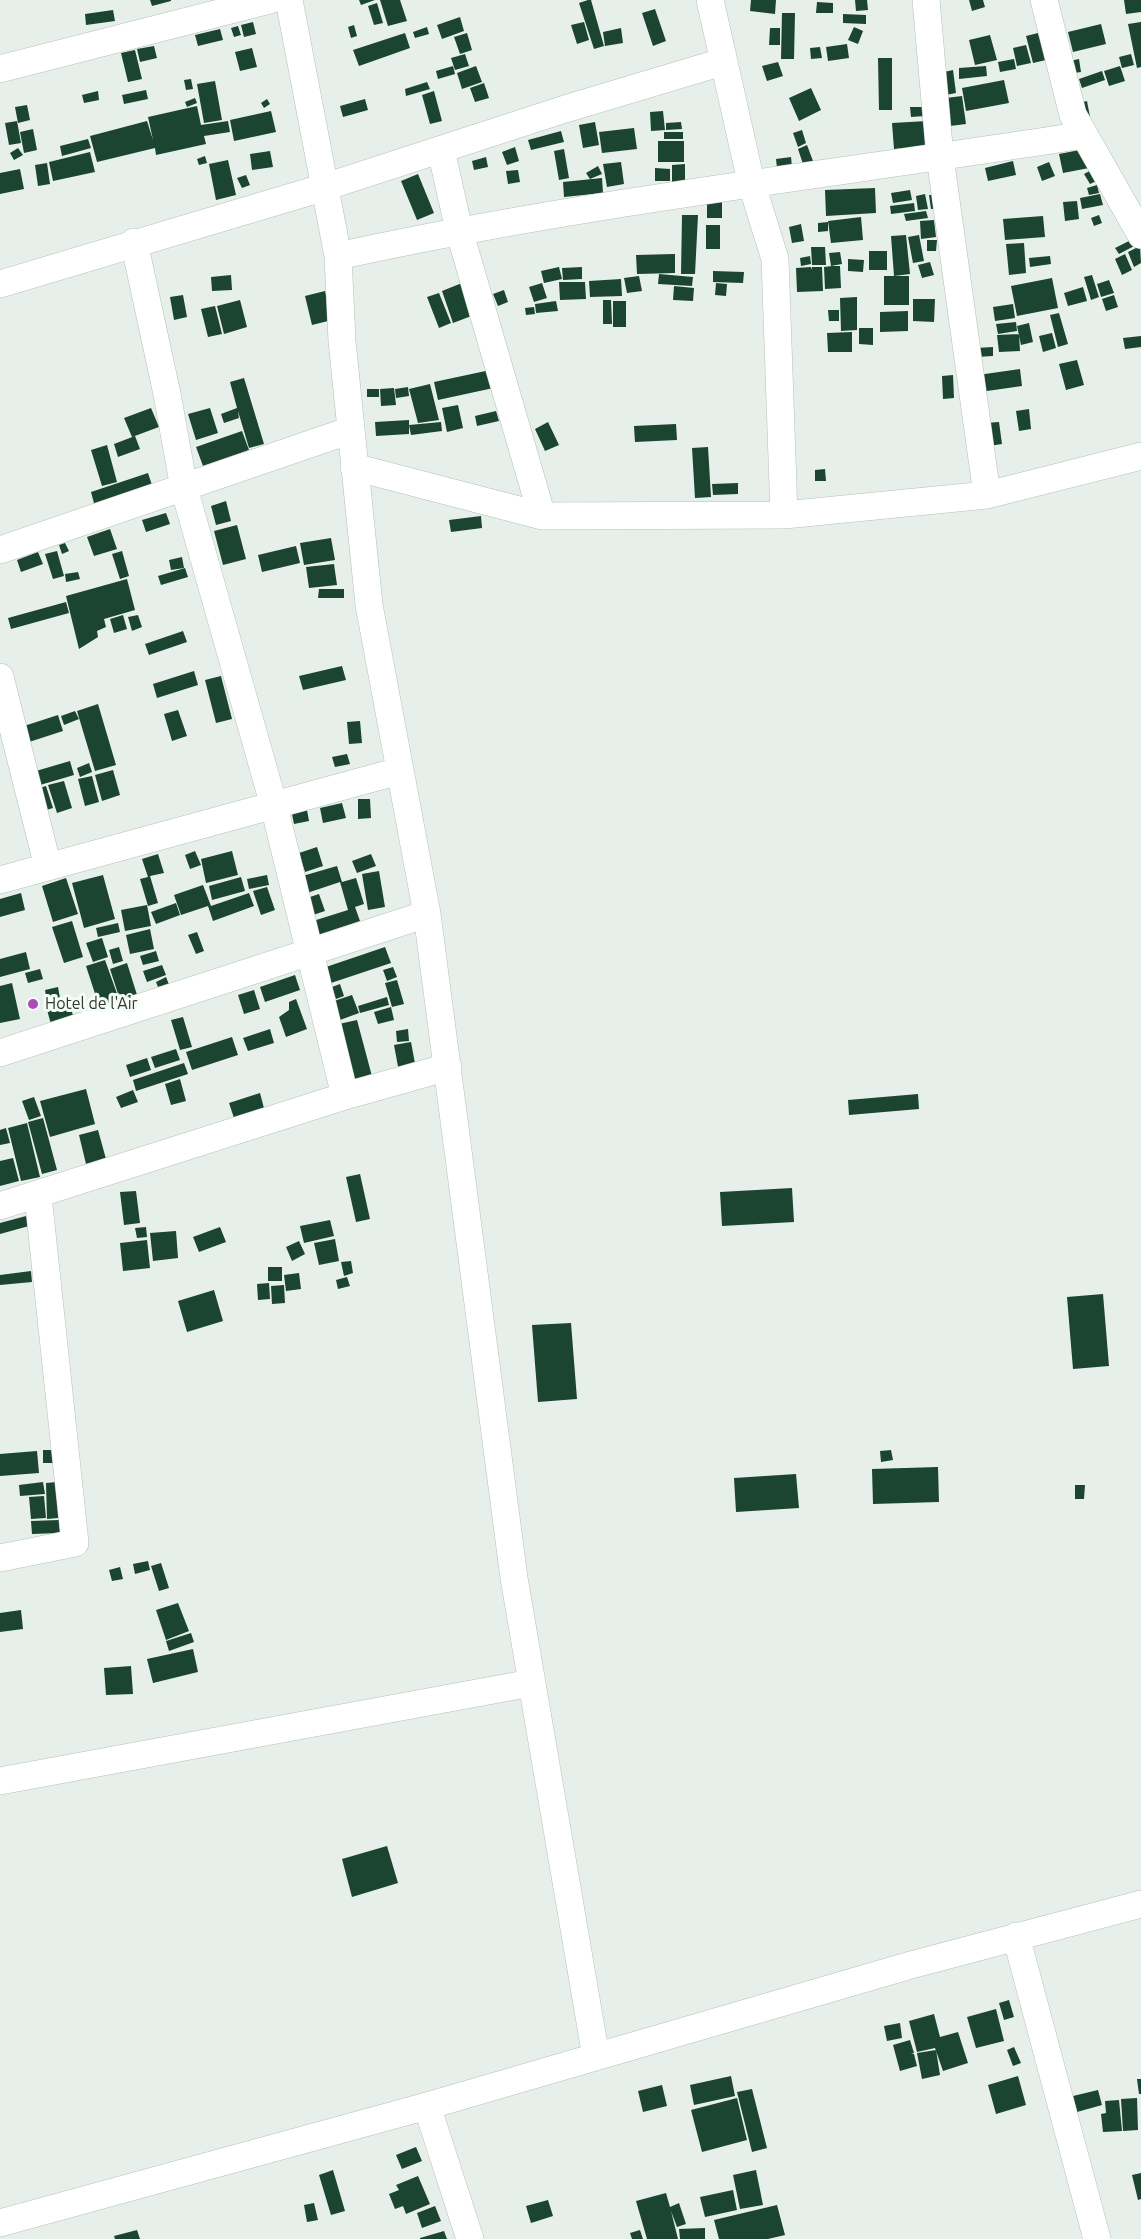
<!DOCTYPE html>
<html>
<head>
<meta charset="utf-8">
<style>
	body { margin:0 }
	canvas { display:block; background:#e6efe9 }
</style>
</head>
<body>
<canvas width="1141" height="2239"></canvas>
<script>
const c = document.querySelector('canvas').getContext('2d');
c.lineJoin = 'round';
function fillPath(path, color) {
  c.fillStyle = color;
  c.fill(path, 'evenodd');
}
function trace(path, color, width, dash) {
  c.strokeStyle = color;
  c.lineWidth = width;
  c.lineCap = dash ? 'butt' : 'round';
  c.setLineDash(dash || []);
  c.stroke(path);
}
function label(font, color, halo, rows, align = 'center') {
  c.font = font + ' Ubuntu,sans-serif';
  c.lineWidth = 6;
  c.setLineDash([]);
  c.textBaseline = 'middle';
  c.strokeStyle = halo;
  c.fillStyle = color;
  for (const [text, x, y, turn = 0] of rows) {
    c.save();
    c.translate(x, y);
    c.rotate((+turn || 0) * Math.PI / 180);
    c.textAlign = isNaN(turn) ? turn : align;
    if (halo) c.strokeText(text, 0, 0);
    c.fillText(text, 0, 0);
    c.restore();
  }
}
fillPath(new Path2D(`
	M150,0H171V1L152,6Z
	M359,0H375L361,5Z
	M380,0H400L407,21L388,26Z
	M588,0H591L604,46L594,49L579,3Z
	M751,0H776L775,14L750,11Z
	M855,0H867L868,10L856,11Z
	M969,0H983L985,7L972,11Z
	M1124,0H1141V12L1126,14Z
	M817,2L833,3V13H816Z
	M377,3L383,23L374,25L368,6Z
	M655,9L666,41L653,46L642,13Z
	M113,10L115,21L86,25L85,14Z
	M782,13H795L794,59H781Z
	M843,14L866,15V24L843,23Z
	M460,17L464,31L442,39L437,25Z
	M253,22L256,34L244,37L241,25Z
	M584,22L589,40L577,44L571,25Z
	M1141,22V67L1137,68L1128,24Z
	M1101,24L1106,44L1073,52L1068,32Z
	M354,25L357,36L351,38L348,27Z
	M238,26L241,35L234,37L231,28Z
	M427,27L429,34L415,38L413,32Z
	M854,27L863,31L858,44L848,40Z
	M621,28L623,43L605,46L603,32Z
	M770,28H780V45H769Z
	M220,29L223,40L198,46L195,35Z
	M405,33L410,48L359,66L353,50Z
	M467,33L472,50L460,54L454,37Z
	M1038,33L1046,60L1033,63L1026,36Z
	M990,35L997,60L975,65L969,40Z
	M847,44L849,58L828,61L826,47Z
	M1026,45L1031,63L1017,66L1013,48Z
	M154,46L157,58L140,62L137,49Z
	M820,47L822,58L811,59L810,48Z
	M252,48L257,67L240,71L235,52Z
	M135,50L142,79L128,82L121,53Z
	M465,54L469,66L455,70L451,58Z
	M1131,54L1134,65L1122,68L1119,57Z
	M878,58H892V110H879Z
	M1014,59L1016,69L1000,72L998,62Z
	M1079,59L1081,72L1068,74L1065,62Z
	M778,62L783,76L767,81L762,66Z
	M453,66L455,74L438,79L436,71Z
	M476,66L482,82L462,89L457,73Z
	M986,66L987,76L959,79V68Z
	M1120,66L1125,81L1109,86L1104,71Z
	M953,70L956,93L946,95L944,72Z
	M1102,71L1105,80L1082,88L1079,79Z
	M191,79L193,89L186,90L184,80Z
	M1004,80L1009,103L966,111L962,88Z
	M215,81L222,120L204,123L197,84Z
	M427,82L430,89L406,96L405,89Z
	M484,83L489,98L475,102L470,88Z
	M811,88L821,110L799,121L789,98Z
	M146,90L148,99L124,104L122,95Z
	M98,91L99,100L84,103L82,95Z
	M434,91L442,121L430,124L422,95Z
	M962,96L966,124L950,126L946,98Z
	M195,98L197,103L187,107L185,102Z
	M267,99L270,104L264,108L261,103Z
	M365,99L368,110L343,117L340,106Z
	M1087,101L1090,117L1078,120L1075,104Z
	M27,105L30,120L18,123L15,107Z
	M197,106L201,125L228,121L230,132L204,136L206,144L156,155L155,148L97,162L90,136L147,121L153,140L148,117Z
	M910,107H925V116L911,117Z
	M271,111L276,132L234,141L230,120Z
	M663,111L665,130L651,131L650,112Z
	M17,121L21,143L9,145L5,123Z
	M927,121L928,147L894,149L892,123Z
	M595,122L599,145L583,148L579,125Z
	M681,122L682,129L666,130V123Z
	M634,128L637,149L602,153L599,132Z
	M33,129L37,150L24,153L20,132Z
	M802,130L806,143L798,147L793,133Z
	M561,131L564,142L531,150L528,140Z
	M664,132H683V139H664Z
	M88,139L91,148L62,156L60,146Z
	M658,141H684V162H658Z
	M807,145L813,161L803,164L798,149Z
	M515,147L519,161L507,165L502,152Z
	M18,148L23,155L14,160L10,153Z
	M564,149L569,178L559,180L554,151Z
	M1085,149L1089,168L1063,173L1059,154Z
	M270,151L273,167L252,170L250,154Z
	M90,152L95,172L53,181L49,162Z
	M205,156L207,163L199,165L197,159Z
	M486,157L488,167L474,170L472,161Z
	M791,157L792,167L777,168L776,159Z
	M228,160L236,195L216,200L209,164Z
	M1013,161L1016,175L988,181L985,168Z
	M621,162L624,184L607,187L603,164Z
	M1049,162L1055,176L1042,181L1037,167Z
	M47,163L50,184L38,186L35,165Z
	M685,164V185H672V165Z
	M598,166L602,174L590,179L586,173Z
	M1097,167L1103,178L1090,184L1084,174Z
	M655,168L670,169V181H655Z
	M20,169L24,189L0,194V173Z
	M518,170L520,182L508,184L506,171Z
	M418,174L434,213L417,220L401,181Z
	M246,175L250,185L242,188L237,178Z
	M602,178L603,193L564,197L563,182Z
	M1097,185L1099,193L1089,195L1087,188Z
	M875,188L876,213L826,216L825,190Z
	M910,190L912,200L893,203L891,193Z
	M925,194L928,209L918,210L916,196Z
	M942,194L943,208L931,209L929,195Z
	M1100,194L1103,205L1082,209L1080,198Z
	M1077,201L1079,219L1065,221L1063,202Z
	M707,202H722V218H707Z
	M914,203L915,211L891,214L890,206Z
	M926,211L928,218L906,221L904,214Z
	M682,215H698L695,274H681Z
	M1099,215L1102,223L1094,226L1091,218Z
	M1043,216L1045,237L1005,240L1003,219Z
	M861,217L863,240L831,243L828,221Z
	M934,220L936,237L921,239L920,221Z
	M828,222V231L818,232V223Z
	M801,224L804,241L792,243L789,227Z
	M706,225H720V249H706Z
	M906,235L910,274L894,276L891,236Z
	M919,235L924,261L913,263L908,237Z
	M1135,238L1138,244L1119,254L1115,248Z
	M927,240H937L936,251H927Z
	M1024,243L1026,273L1009,275L1006,244Z
	M1140,246L1141,263L1134,267L1128,252Z
	M811,247H825L826,265H812Z
	M869,251H887V270H869Z
	M840,252L842,264L831,266L829,253Z
	M675,254V273L637,274L636,255Z
	M1125,254L1132,270L1122,275L1115,259Z
	M810,256L811,264L801,266L800,258Z
	M1050,256L1051,264L1030,267L1029,258Z
	M848,259L864,260L863,272L848,271Z
	M930,262L934,275L922,278L918,265Z
	M832,266H840L841,288L825,289L824,267Z
	M559,267L562,279L544,283L541,271Z
	M582,267V279L563,280L562,268Z
	M811,267L812,270V267H822L823,291L797,292L796,268Z
	M713,271L744,272L743,283L713,282Z
	M659,274L693,277L692,286L658,284Z
	M231,275L232,290L212,291L211,277Z
	M1092,275L1099,297L1091,300L1084,277Z
	M639,276L642,291L627,293L624,278Z
	M884,276H909V305H884Z
	M1052,278L1058,308L1017,316L1011,286Z
	M621,279L622,296L590,297L589,281Z
	M1109,280L1114,293L1101,297L1097,284Z
	M559,282H585L586,299L560,300Z
	M462,283L474,315L453,323L442,291Z
	M542,283L547,298L534,302L529,287Z
	M716,283L727,284L726,296L715,295Z
	M674,286L694,288L693,301L673,300Z
	M1083,287L1087,301L1068,306L1064,293Z
	M504,290L508,302L498,306L493,294Z
	M325,291L332,320L312,325L305,296Z
	M439,293L451,323L439,328L427,297Z
	M183,295L187,317L174,320L170,297Z
	M1114,295L1118,307L1106,311L1102,299Z
	M857,297V330L841,331L840,298Z
	M913,299H935L934,322L913,321Z
	M240,300L247,327L224,334L217,306Z
	M603,300H611L612,324H603Z
	M556,301L558,311L536,313L535,304Z
	M613,301H626V327H613Z
	M1013,304L1015,318L995,321L993,307Z
	M215,306L222,334L208,337L201,309Z
	M534,307L535,314L526,315L525,308Z
	M828,310H839V321H829Z
	M908,311V331L880,332V312Z
	M1059,313L1068,344L1058,347L1050,315Z
	M1016,322L1017,331L998,334L996,324Z
	M1029,323L1033,342L1021,345L1017,326Z
	M859,328H873V345L859,344Z
	M852,332V352H828L827,333Z
	M1052,333L1056,348L1043,352L1039,336Z
	M1019,334L1020,351L999,352L997,335Z
	M1141,336V347L1125,349L1123,338Z
	M993,347V356L977,357L976,348Z
	M1077,360L1084,385L1066,390L1059,364Z
	M495,369L498,387L438,400L434,382Z
	M1020,369L1022,386L980,392L978,375Z
	M953,375L954,398L943,399L942,376Z
	M244,378L264,444L249,448L238,411L239,418L224,423L221,414L237,408L230,382Z
	M430,384L439,420L418,423L409,389Z
	M408,387L409,396L396,398L395,389Z
	M394,388L396,405L381,406L380,389Z
	M367,389H379V397H367Z
	M458,405L463,428L447,432L442,408Z
	M151,408L159,427L132,437L124,418Z
	M210,408L218,433L196,440L188,414Z
	M1029,409L1031,429L1019,431L1016,411Z
	M496,411L499,421L477,426L475,416Z
	M409,420V434L376,436L375,422Z
	M441,422L442,431L411,435L409,425Z
	M548,422L559,445L545,451L535,429Z
	M999,422L1002,444L989,446L986,423Z
	M676,424L677,440L635,442L634,426Z
	M242,431L249,450L203,466L196,447Z
	M135,436L140,449L118,457L114,444Z
	M107,445L117,482L102,486L91,450Z
	M708,447L711,497L695,498L692,448Z
	M825,469L826,481H815V470Z
	M148,473L153,488L95,507L91,492Z
	M738,483V494L713,495L712,484Z
	M226,501L231,521L216,525L211,506Z
	M166,513L170,524L146,532L142,520Z
	M481,516L482,528L451,532L449,520Z
	M237,525L246,559L223,565L214,531Z
	M110,529L117,549L94,556L87,537Z
	M331,538L335,560L304,565L300,543Z
	M65,543L69,551L62,554L59,545Z
	M296,546L300,563L262,572L258,555Z
	M57,551L64,576L53,579L45,554Z
	M122,551L129,576L120,579L112,554Z
	M38,552L43,564L21,572L17,560Z
	M182,557L184,568L171,570L169,560Z
	M334,564L337,585L309,588L306,567Z
	M185,568L188,577L161,585L158,576Z
	M78,572L80,579L66,582L65,574Z
	M127,579L135,610L104,619L106,627L97,631L98,637L79,649L66,596Z
	M319,589H344V598H318Z
	M66,602L69,613L11,629L8,618Z
	M123,615L127,629L114,633L110,619Z
	M138,615L142,627L132,631L128,617Z
	M183,631L187,642L149,655L145,644Z
	M342,666L346,680L303,690L299,676Z
	M194,671L198,685L157,698L153,684Z
	M221,676L232,719L216,723L205,680Z
	M98,704L116,765L95,771L77,711Z
	M178,710L187,736L172,741L164,714Z
	M75,711L79,719L64,725L61,716Z
	M58,715L63,731L29,742L24,726Z
	M360,721L362,743L349,744L347,722Z
	M347,754L350,764L335,767L332,757Z
	M70,761L74,775L40,785L36,771Z
	M89,763L92,772L80,777L77,768Z
	M113,770L120,795L102,801L95,775Z
	M92,776L99,802L85,806L78,779Z
	M64,781L72,808L57,813L48,785Z
	M46,786L53,808L43,811L36,789Z
	M358,799H370L371,818L358,819Z
	M342,803L346,818L323,823L320,808Z
	M307,810L309,821L294,824L292,814Z
	M317,847L323,866L305,872L299,853Z
	M195,851L201,865L190,869L185,855Z
	M232,851L238,875L206,883L201,859Z
	M158,854L164,873L150,876L158,903L148,906L140,879L148,877L142,859Z
	M371,854L376,866L357,873L352,861Z
	M337,866L342,882L356,878L364,904L355,907L360,921L318,935L313,921L348,910L340,882L304,894L299,877Z
	M379,871L385,907L368,910L362,874Z
	M103,875L115,919L84,928L72,883Z
	M267,875L269,885L249,889L247,879Z
	M241,877L245,891L212,900L209,886Z
	M66,878L78,914L53,922L42,886Z
	M203,885L211,906L249,893L254,906L213,921L208,906L181,915L174,895Z
	M267,887L275,910L261,915L253,891Z
	M21,893L25,910L0,917V899Z
	M319,894L325,911L310,916L304,899Z
	M176,903L180,915L156,924L151,912Z
	M147,905L151,926L125,931L121,910Z
	M72,921L83,957L64,963L52,927Z
	M118,923L120,932L98,937L96,928Z
	M150,929L154,949L130,954L126,935Z
	M197,932L204,951L196,954L188,935Z
	M102,938L108,957L93,962L86,943Z
	M119,947L123,961L113,964L109,950Z
	M385,947L391,963L331,983L326,967Z
	M156,951L159,961L143,965L140,956Z
	M26,952L30,969L0,977V959Z
	M105,960L120,1002L100,1009L86,966Z
	M127,963L138,998L121,1003L110,969Z
	M162,965L166,975L147,982L143,971Z
	M393,967L397,977L387,981L383,970Z
	M40,969L43,979L28,983L25,973Z
	M295,975L300,990L265,1002L260,987Z
	M166,977L170,987L160,992L156,982Z
	M397,980L404,1004L392,1007L385,983Z
	M12,983L20,1019L0,1023V986Z
	M340,984L344,996L336,999L332,987Z
	M58,987L61,1004L48,1007L45,990Z
	M254,990L260,1009L244,1014L238,995Z
	M352,995L359,1013L340,1020L334,1001Z
	M387,997L389,1005L360,1013L358,1006Z
	M296,999L307,1029L286,1037L279,1017L289,1010V1002Z
	M70,1005L74,1019L51,1024L47,1010Z
	M391,1007L394,1020L378,1024L374,1012Z
	M183,1017L192,1047L180,1050L171,1020Z
	M357,1020L373,1080L355,1084L339,1024Z
	M270,1029L274,1043L248,1051L243,1038Z
	M408,1029L409,1041L397,1042L396,1031Z
	M232,1037L238,1055L192,1070L186,1052Z
	M411,1042L416,1069L399,1072L394,1045Z
	M176,1049L180,1060L155,1068L151,1057Z
	M147,1058L151,1070L130,1077L126,1065Z
	M184,1063L188,1074L136,1091L133,1080Z
	M180,1079L186,1101L171,1105L165,1084Z
	M86,1089L95,1124L50,1137L40,1101Z
	M133,1090L138,1102L121,1108L116,1097Z
	M260,1093L265,1112L235,1121L229,1103Z
	M918,1094L919,1109L849,1115L848,1100Z
	M34,1097L41,1116L29,1120L22,1101Z
	M43,1118L57,1170L42,1174L28,1122Z
	M27,1123L40,1177L21,1181L8,1128Z
	M6,1128L10,1143L0,1145V1130Z
	M98,1130L106,1159L86,1164L79,1135Z
	M13,1158L19,1181L0,1186V1161Z
	M360,1174L370,1219L356,1222L346,1177Z
	M792,1188L794,1222L722,1226L720,1192Z
	M136,1191L140,1223L124,1225L120,1192Z
	M26,1216L29,1226L0,1234V1223Z
	M330,1220L334,1236L304,1243L300,1226Z
	M146,1227L147,1237L137,1238L135,1228Z
	M220,1227L226,1242L199,1252L193,1237Z
	M176,1231L178,1258L153,1261L150,1233Z
	M335,1239L339,1261L319,1265L314,1243Z
	M147,1240L150,1268L123,1271L120,1243Z
	M299,1241L305,1254L292,1261L286,1247Z
	M351,1261L353,1273L344,1276L341,1262Z
	M268,1267H282V1281H268Z
	M31,1271L32,1282L0,1285V1275Z
	M299,1273L301,1289L286,1291L284,1275Z
	M347,1277L350,1286L338,1289L336,1280Z
	M269,1283L270,1299L258,1300L257,1284Z
	M284,1285L285,1303L272,1304L271,1286Z
	M214,1290L223,1321L187,1332L178,1301Z
	M1103,1294L1109,1366L1073,1369L1067,1297Z
	M571,1323L577,1399L538,1402L532,1325Z
	M43,1450H52L53,1463H43Z
	M891,1450L893,1460L881,1462L880,1451Z
	M37,1451L39,1473L0,1476V1454Z
	M938,1467L939,1502L873,1504L872,1469Z
	M796,1474L799,1508L736,1512L734,1478Z
	M43,1482L45,1494L20,1496L19,1485Z
	M57,1482L58,1518L47,1519L46,1483Z
	M1075,1485H1085L1084,1499H1075Z
	M44,1496L46,1518L31,1519L29,1497Z
	M59,1520L60,1533L32,1534L31,1521Z
	M148,1561L150,1570L135,1574L133,1564Z
	M161,1563L169,1588L159,1591L151,1566Z
	M120,1567L123,1579L112,1581L109,1570Z
	M178,1603L189,1631L166,1640L156,1610Z
	M21,1610L23,1629L0,1632V1613Z
	M191,1633L194,1642L169,1651L166,1641Z
	M193,1649L198,1672L153,1683L147,1659Z
	M131,1666L133,1694L106,1695L104,1668Z
	M387,1846L398,1883L352,1897L342,1859Z
	M1009,2000L1014,2017L1004,2020L999,2003Z
	M996,2009L1004,2041L976,2048L967,2017Z
	M934,2014L940,2037L958,2032L968,2063L943,2071L935,2048L917,2052L909,2021Z
	M900,2023L902,2038L887,2041L884,2026Z
	M910,2040L914,2053L911,2054H914L917,2066L900,2071L893,2045Z
	M1014,2047L1021,2063L1013,2066L1007,2050Z
	M936,2050L940,2075L922,2079L917,2053Z
	M731,2076L735,2096L694,2105L690,2085Z
	M1018,2076L1026,2105L996,2114L988,2085Z
	M1137,2079H1141V2094H1139Z
	M662,2085L667,2106L643,2112L638,2091Z
	M752,2089L767,2148L752,2152L737,2092Z
	M1098,2090L1102,2105L1077,2112L1073,2096Z
	M737,2098L747,2140L702,2152L691,2110Z
	M1137,2098L1138,2130L1123,2131L1121,2099Z
	M1119,2100L1122,2131L1103,2132L1101,2114L1106,2113L1105,2101Z
	M416,2147L422,2161L402,2169L396,2155Z
	M333,2170L345,2211L331,2215L319,2175Z
	M756,2170L763,2205L740,2209L733,2175Z
	M1141,2173V2199L1138,2200L1132,2175Z
	M418,2176L430,2204L406,2214L403,2206L395,2209L389,2194L399,2190L396,2185Z
	M733,2190L737,2210L705,2217L700,2197Z
	M666,2193L670,2207L679,2203L686,2224L677,2227L671,2211L678,2239H647L636,2201Z
	M548,2200L553,2216L531,2223L526,2206Z
	M314,2203L318,2220L307,2222L304,2205Z
	M777,2205L785,2235L768,2239H719L714,2220Z
	M435,2206L441,2221L422,2228L417,2213Z
	M705,2228V2239H680L679,2229Z
	M137,2230L140,2239H115L114,2236Z
	M640,2230L643,2239H632L630,2233Z
	M444,2231L447,2239H420V2238Z`), '#1b4530');
const minor = new Path2D(`
	M289,0L338,256L342,341L369,605L427,914L514,1578L596,2057
	M1044,0L1073,115L1141,235
	M0,69L270,0
	M441,150L459,230L542,516
	M134,242L167,394L184,488L274,806L345,1096
	M338,256C584,202 835,174 1084,135
	M0,284L325,187L565,109L722,62
	M354,467L542,516L784,515L775,259L751,182L710,0
	M987,495L1141,456
	M784,515L987,495L940,157L926,0
	M0,550L351,430
	M0,677L48,867
	M0,880L399,771
	M0,1053L427,914
	M0,1206L345,1096L448,1067
	M0,1558L75,1543L38,1196
	M0,1781L531,1683
	M1016,1936L1097,2239
	M427,2106L470,2239
	M0,2223L427,2106L911,1965L1141,1904`);
trace(minor, '#b6bfba', 28);
trace(minor, '#fff', 27);
for (const [x, y, r, color] of [
	[33,1004,6,"#aa4db7"]
]) {
  const dot = new Path2D();
  dot.arc(x, y, r, 0, 2 * Math.PI);
  c.fillStyle = color;
  c.fill(dot);
  trace(dot, '#f3fcf6', 2);
}
label('16px', '#323633', '#f3fcf6', [
	["Hotel de l'Air",45,1004]
], 'left');
</script>
</body>
</html>
